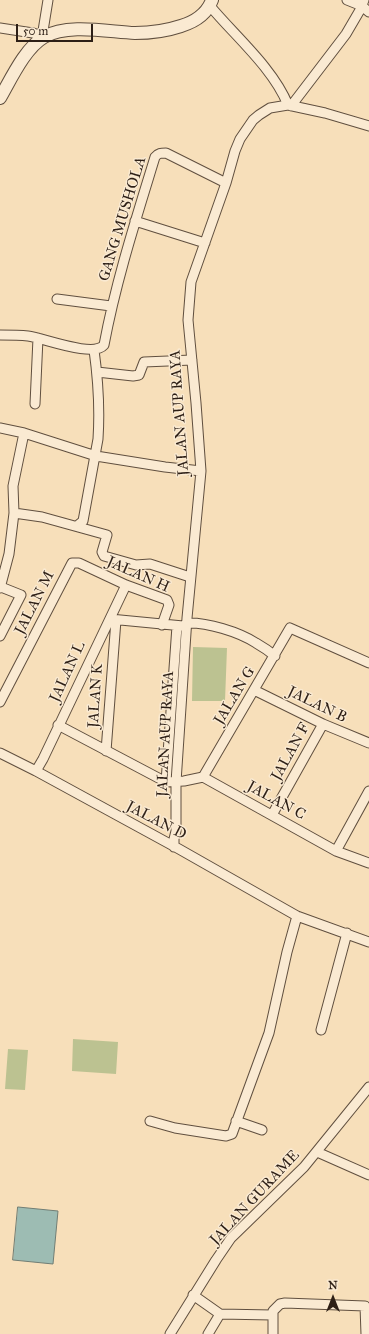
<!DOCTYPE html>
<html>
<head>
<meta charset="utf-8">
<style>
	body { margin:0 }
	#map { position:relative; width:369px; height:1334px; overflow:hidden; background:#f7dfba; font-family:"IM FELL Great Primer",serif }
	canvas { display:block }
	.north { position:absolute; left:313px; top:1278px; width:40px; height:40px; -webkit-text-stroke:3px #faead2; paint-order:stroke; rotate:0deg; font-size:11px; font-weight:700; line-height:16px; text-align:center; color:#2d1f16 }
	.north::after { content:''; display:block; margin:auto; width:14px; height:18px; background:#2d1f16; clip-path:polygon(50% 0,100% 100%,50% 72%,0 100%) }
	.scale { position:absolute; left:16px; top:24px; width:77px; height:18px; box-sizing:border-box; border:2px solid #2d1f16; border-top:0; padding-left:5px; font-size:12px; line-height:14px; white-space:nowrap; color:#2d1f16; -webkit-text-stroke:3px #faead2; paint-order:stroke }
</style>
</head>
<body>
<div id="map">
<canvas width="369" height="1334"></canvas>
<div class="north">N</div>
<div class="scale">50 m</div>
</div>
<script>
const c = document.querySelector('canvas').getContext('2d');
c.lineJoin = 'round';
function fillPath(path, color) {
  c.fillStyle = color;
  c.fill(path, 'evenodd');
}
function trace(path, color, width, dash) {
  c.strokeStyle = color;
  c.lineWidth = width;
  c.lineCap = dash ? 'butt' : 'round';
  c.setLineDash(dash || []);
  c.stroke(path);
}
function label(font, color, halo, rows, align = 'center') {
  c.font = font + ' "IM FELL Great Primer",serif';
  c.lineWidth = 3;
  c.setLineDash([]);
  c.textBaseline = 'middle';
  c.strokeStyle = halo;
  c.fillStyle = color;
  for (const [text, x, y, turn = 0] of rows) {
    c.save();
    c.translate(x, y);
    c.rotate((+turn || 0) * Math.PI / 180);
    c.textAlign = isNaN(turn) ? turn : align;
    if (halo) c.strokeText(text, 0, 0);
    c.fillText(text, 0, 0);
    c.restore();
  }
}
fillPath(new Path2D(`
	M193,647L227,648L225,701H192Z
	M73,1039L118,1042L116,1074L72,1071Z
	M8,1049L28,1050L25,1090L5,1089Z`), '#bcc291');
const water = new Path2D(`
	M18,1207L58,1211L53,1264L13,1260Z`);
fillPath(water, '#9dbcb3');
trace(water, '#707d74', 1);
const minor = new Path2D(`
	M347,0L362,6L369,12
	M210,6C235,36 273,68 288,105
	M0,28L33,33L44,37
	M42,37L48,0
	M291,106L346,34L360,10L364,0
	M135,221L205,243
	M57,299L111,306
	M0,335C9,335 19,335 28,336C44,338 93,358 104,345C116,281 136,219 155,157C158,153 161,153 166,153L226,183
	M97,372L133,376L139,375L144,362L192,360
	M35,404L38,338
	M0,428L24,433L96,456L165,467L201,471
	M14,513L42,517L107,535L102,552L104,556L136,565L150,564L190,577
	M77,526L83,521L98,439C100,409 98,379 94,350
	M0,588L9,554L14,513L13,486L24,433
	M110,619L183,626
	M186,623C207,622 239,632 256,643C263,647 269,651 275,656
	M0,636L21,595L1,587
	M254,690L323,724L369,743
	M0,702L72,563H79L126,585L167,600L169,605L162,625
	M58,725L166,782L184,781L203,777L336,851L369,863
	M106,751L116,620
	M0,753L36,771L179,849L297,916L369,942
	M36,771L43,759L126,585
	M203,777L290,628L369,663
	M166,782L177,626
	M272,815L323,724
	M174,847V839L176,831V782L187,618L201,471L196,403L188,320L191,282L226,183L235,151L240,139L253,120L259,115L270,108L288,105L325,113L369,126
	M336,851L369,791
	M321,1030L347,933
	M150,1121L175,1128L226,1136L232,1134L269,1033L287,952L297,916
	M236,1121L262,1130
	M317,1152L369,1175
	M193,1295L220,1314L272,1315
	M170,1334L216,1260L231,1238L304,1167L369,1087
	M208,1334L220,1314
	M273,1334V1311L280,1304L285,1303L365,1306L366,1334`);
const tertiary = new Path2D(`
	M0,98C11,79 25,48 44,37C68,23 109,32 135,33C151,33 166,31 181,26C194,22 207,14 212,0`);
trace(minor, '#604f3f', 11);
trace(tertiary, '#604f3f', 14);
trace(minor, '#faead2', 9);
trace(tertiary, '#faead2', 12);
label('15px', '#2d1f16', '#faead2', [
	["GANG MUSHOLA",123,219,-73],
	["JALAN AUP RAYA",180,413,-94],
	["JALAN H",138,575,24],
	["JALAN M",35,603,-63],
	["JALAN L",68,672,-65],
	["JALAN K",96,696,-86],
	["JALAN G",235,696,-59],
	["JALAN B",317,705,26],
	["JALAN AUP RAYA",166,734,-87],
	["JALAN F",291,752,-61],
	["JALAN C",276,801,29],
	["JALAN D",156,821,28],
	["JALAN GURAME",255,1198,-47]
]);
</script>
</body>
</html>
